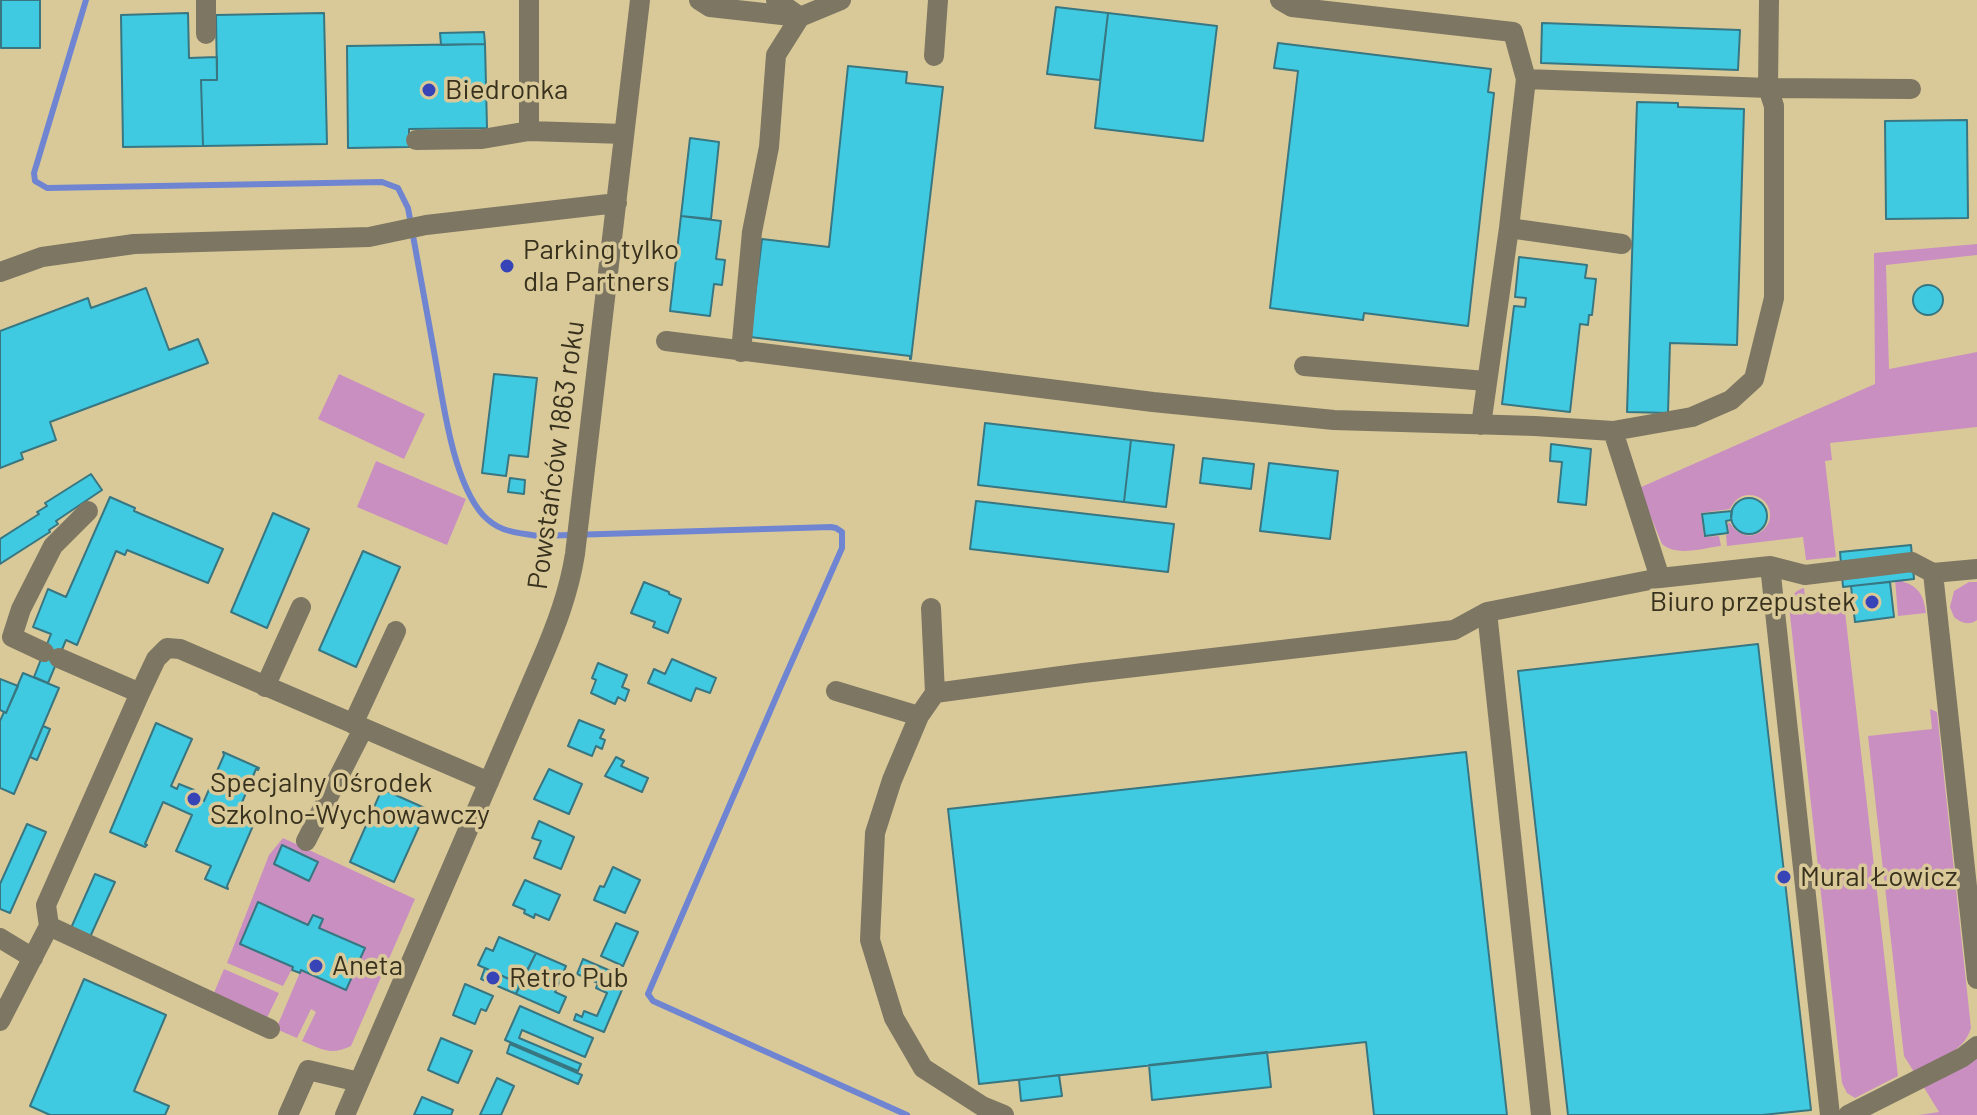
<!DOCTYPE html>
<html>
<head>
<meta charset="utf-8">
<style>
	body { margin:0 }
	canvas { display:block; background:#d9c998 }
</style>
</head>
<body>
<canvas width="1977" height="1115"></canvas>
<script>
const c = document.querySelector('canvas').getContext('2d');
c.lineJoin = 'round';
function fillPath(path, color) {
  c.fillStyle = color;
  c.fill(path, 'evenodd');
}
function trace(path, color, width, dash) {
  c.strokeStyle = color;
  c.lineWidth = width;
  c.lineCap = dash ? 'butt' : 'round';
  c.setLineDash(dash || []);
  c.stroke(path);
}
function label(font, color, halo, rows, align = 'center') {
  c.font = font + ' Barlow,sans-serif';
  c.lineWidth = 7;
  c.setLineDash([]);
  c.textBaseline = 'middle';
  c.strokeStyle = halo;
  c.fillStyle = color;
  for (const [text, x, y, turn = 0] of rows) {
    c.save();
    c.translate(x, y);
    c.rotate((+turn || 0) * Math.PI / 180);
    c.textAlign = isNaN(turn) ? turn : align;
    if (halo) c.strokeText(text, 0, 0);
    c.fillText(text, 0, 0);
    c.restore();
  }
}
fillPath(new Path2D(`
	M1977,244V255L1886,265L1889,369L1977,352V427L1830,443L1832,460L1825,461L1836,557L1806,560L1803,537L1727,546L1726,535L1729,534L1728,523H1730C1747,551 1782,526 1766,503C1762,498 1756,495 1749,495C1740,495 1734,501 1730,509L1701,513L1704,537L1719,536L1721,546C1703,548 1677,557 1662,544L1639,488L1875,384L1874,253Z
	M339,374L425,414L404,459L318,419Z
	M376,461L466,499L447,545L357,507Z
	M1895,579C1916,585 1923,590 1926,613L1898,616Z
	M1969,582H1977V620C1969,626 1961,623 1954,617L1950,607L1954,591Z
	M1804,588L1805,598L1843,594L1898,1076L1855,1098L1847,1093L1842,1083L1789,606C1790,597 1795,590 1804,588Z
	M1930,709L1937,712L1971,1028C1964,1053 1934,1061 1914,1072L1904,1056L1868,736L1932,729Z
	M283,838L415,899L351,1046C330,1056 322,1049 302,1041L316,1012L311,1009L297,1038L276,1029L301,970L346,990L364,949L319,928L323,919L313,915L308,925L258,902L240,943L293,967L283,986L227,963L269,855Z
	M224,969L279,993L264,1024L211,1000Z
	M1977,1058V1115H1919L1939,1112L1923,1086Z`), '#ca8fc1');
trace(new Path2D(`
	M86,0L34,173L35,181L47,188L382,182L398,188L408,208C416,254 425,300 433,346C442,393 451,479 483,515C500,533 515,532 538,536L831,527L836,528L842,532V548L781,686L648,994L653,1001L907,1115`), '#7085d2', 6);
const building = new Path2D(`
	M1,0H40V48H1Z
	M1056,7L1108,13L1100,80L1047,74Z
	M188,13L189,58L217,57V80H201L203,146L123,147L121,15Z
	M324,13L327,144L203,146L201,80H217L216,15Z
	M1108,13L1217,26L1203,141L1095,128Z
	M1542,23L1740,30L1738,70L1541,63Z
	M484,32L485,44L441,45L440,33Z
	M1278,43L1491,69L1488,92L1494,93L1468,326L1364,313L1363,320L1270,308L1298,71L1274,68Z
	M485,44L487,128L409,129V147L348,148L347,46Z
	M848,66L907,72L906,83L943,87L911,359H910V356L750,337L762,239L829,247Z
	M1637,102L1678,103V107L1744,109L1737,345L1670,343L1668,413L1627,412Z
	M1967,120L1968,218L1886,219L1885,121Z
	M690,138L719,142L711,219L681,216Z
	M681,216L721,221L716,259L725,260L722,285L714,284L710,316L670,311Z
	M1519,257L1587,265L1585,278L1596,279L1592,315H1589L1588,325L1580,324L1570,412L1502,404L1514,306L1525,307L1526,298L1515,297Z
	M1913 300a15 15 0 1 1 30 0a15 15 0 1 1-30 0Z
	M146,288L169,350L198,339L208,363L50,422L56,440L21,453L23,459L0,468V331L88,298L91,308Z
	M494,374L537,378L528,457L509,455L506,476L482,473Z
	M985,423L1131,440L1124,502L978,485Z
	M1131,440L1174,445L1166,507L1124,502Z
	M1551,444L1591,449L1586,505L1558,502L1562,462L1550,461Z
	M1203,458L1254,464L1251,489L1200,483Z
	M1269,463L1338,471L1330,539L1260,531Z
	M91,474L102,490L56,521L58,524L49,530L50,532L0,564V539L39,514L37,512L47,506L45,503Z
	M510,478L525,480L524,494L508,492Z
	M110,497L135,508L134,511L223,549L208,583L127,550L125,555L116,551L77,645L66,640L48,683L34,677L51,634L33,627L48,589L66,597Z
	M1731 516a18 18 0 1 1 36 0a18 18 0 1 1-36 0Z
	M976,501L1174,524L1168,572L970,549Z
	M1732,511L1731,520L1726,521L1728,533L1705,536L1702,514Z
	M273,513L309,529L267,628L231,612Z
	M1911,545L1914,579L1843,587L1840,552Z
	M363,551L400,567L356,667L319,650Z
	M644,582L669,592V594L681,599L668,633L653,627L655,622L631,613Z
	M1890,582L1894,617L1855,622L1851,586Z
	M1758,644L1811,1110L1762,1115H1568L1518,671Z
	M672,659L716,678L710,693L696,688L691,701L648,683L654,669L665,674Z
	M598,663L627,675L622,687L629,690L625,701L618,697L615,704L591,693L596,680L592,678Z
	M23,673L59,688L14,794L0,788V721L4,712L6,713Z
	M0,679L18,686L6,713L0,710Z
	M579,720L604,730L600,738L605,740L602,749L596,746L592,756L568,746Z
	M156,723L192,739L171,786L177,789L179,784L194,790L192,795L204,801L224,755L223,752L259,768L258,770L256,769L238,812L257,820L256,822L255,821L227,886L228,889L205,879L211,866L176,851L192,815L163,802L145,844L147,845L145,847L110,832Z
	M43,726L50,729L37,760L30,757Z
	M1466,752L1507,1115H1374L1366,1042L979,1084L948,809Z
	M616,757L624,761L621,766L648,778L642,792L605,776Z
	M549,769L582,784L569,814L534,799Z
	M382,789L427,809L394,882L350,862Z
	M539,821L574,837L561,869L534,858L541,841L532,838Z
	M27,824L46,832L10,913L0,909V884Z
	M282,845L318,862L309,881L274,864Z
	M613,867L640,880L625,913L594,900L600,886L604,887Z
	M95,874L115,882L90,937L71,928Z
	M525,880L560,895L549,920L535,914L534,918L524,913L525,910L513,905Z
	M258,902L308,925L313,915L323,919L319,928L365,948L346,990L301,970L300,973L292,970L293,967L240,944Z
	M616,923L638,932L623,966L601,956Z
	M499,937L536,953L520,984L478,965L486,948L493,951Z
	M536,953L566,966L555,992L566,997L559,1013L516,994Z
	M583,959L627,978L604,1032L574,1020L576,1014L582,1017L584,1011L597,1016L607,993L596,988L598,983L577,974Z
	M485,968L520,984L516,994L481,979Z
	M84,979L166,1015L134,1091L169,1106L165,1115H50L30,1106Z
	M465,984L493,996L486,1011L481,1009L475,1024L453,1015Z
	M520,1006L593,1038L585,1057L522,1030L519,1038L581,1064L578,1071L505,1040Z
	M441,1038L472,1051L458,1083L428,1070Z
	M510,1044L582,1075L578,1084L507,1053Z
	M1267,1052L1271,1087L1152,1100L1149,1065Z
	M1059,1075L1062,1096L1021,1101L1019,1080Z
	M497,1078L514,1086L501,1115H480Z
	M422,1097L453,1110L451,1115H414Z`);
fillPath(building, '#40cae1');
trace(building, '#387682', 2);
trace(new Path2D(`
	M206,0V34
	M529,0V131L624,134
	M699,0L710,7L800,17L841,0
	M1280,0L1292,7L1513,32L1526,79L1509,228L1481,425
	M934,56L938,0
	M1526,79L1768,88L1911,89
	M416,140L482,139L529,131
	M1509,228L1622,244
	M0,272L42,257L134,244L369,237L426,225L617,203
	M666,341L1153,402L1334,420L1535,426L1613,431L1692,417L1731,400L1754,379L1774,298V106L1768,88L1769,0
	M741,352L752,232L769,147L776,55L800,17L776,0
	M1304,366L1486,381
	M1613,431L1660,578
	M1770,566L1830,1115
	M1933,573L1977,979
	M931,608L935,693
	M1487,612L1541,1115
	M44,652L12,637L21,609L53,546L88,511
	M59,658L140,693L156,659L167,648L180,649L489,782
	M265,687L301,607
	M836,691L919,716L935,693L1083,673L1454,630L1487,612L1660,578L1770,566L1805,575L1912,562L1933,573L1977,569
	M140,693L46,905L49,926L270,1029
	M919,716L892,780L875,833L870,940L894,1018L923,1068L982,1106L1004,1115
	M353,724L396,631
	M306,841L363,729
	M0,938L33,958
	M0,1021L49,926
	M288,1115L308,1070L359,1082
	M345,1115L541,661C556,626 569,592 575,554L640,0
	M1848,1115L1963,1057L1977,1046`), '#7d7663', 20);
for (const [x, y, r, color] of [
	[429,90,8,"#3644b7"],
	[507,266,8,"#3644b7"],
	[1872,602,8,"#3644b7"],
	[194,799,8,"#3644b7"],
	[1784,877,8,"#3644b7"],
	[316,966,8,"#3644b7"],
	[493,978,8,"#3644b7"]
]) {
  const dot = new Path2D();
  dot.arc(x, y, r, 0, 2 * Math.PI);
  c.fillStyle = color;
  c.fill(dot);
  trace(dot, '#d9c998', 3);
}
label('28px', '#38311e', '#d9c998', [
	["Biedronka",445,90],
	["Parking tylko",523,250],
	["dla Partners",523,282],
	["Biuro przepustek",1856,602,"right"],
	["Specjalny Ośrodek",210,783],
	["Szkolno-Wychowawczy",210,815],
	["Mural Łowicz",1800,877],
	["Aneta",332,966],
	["Retro Pub",509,978]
], 'left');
label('28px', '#38311e', '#d9c998', [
	["Powstańców 1863 roku",556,455,-82]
]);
</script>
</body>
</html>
